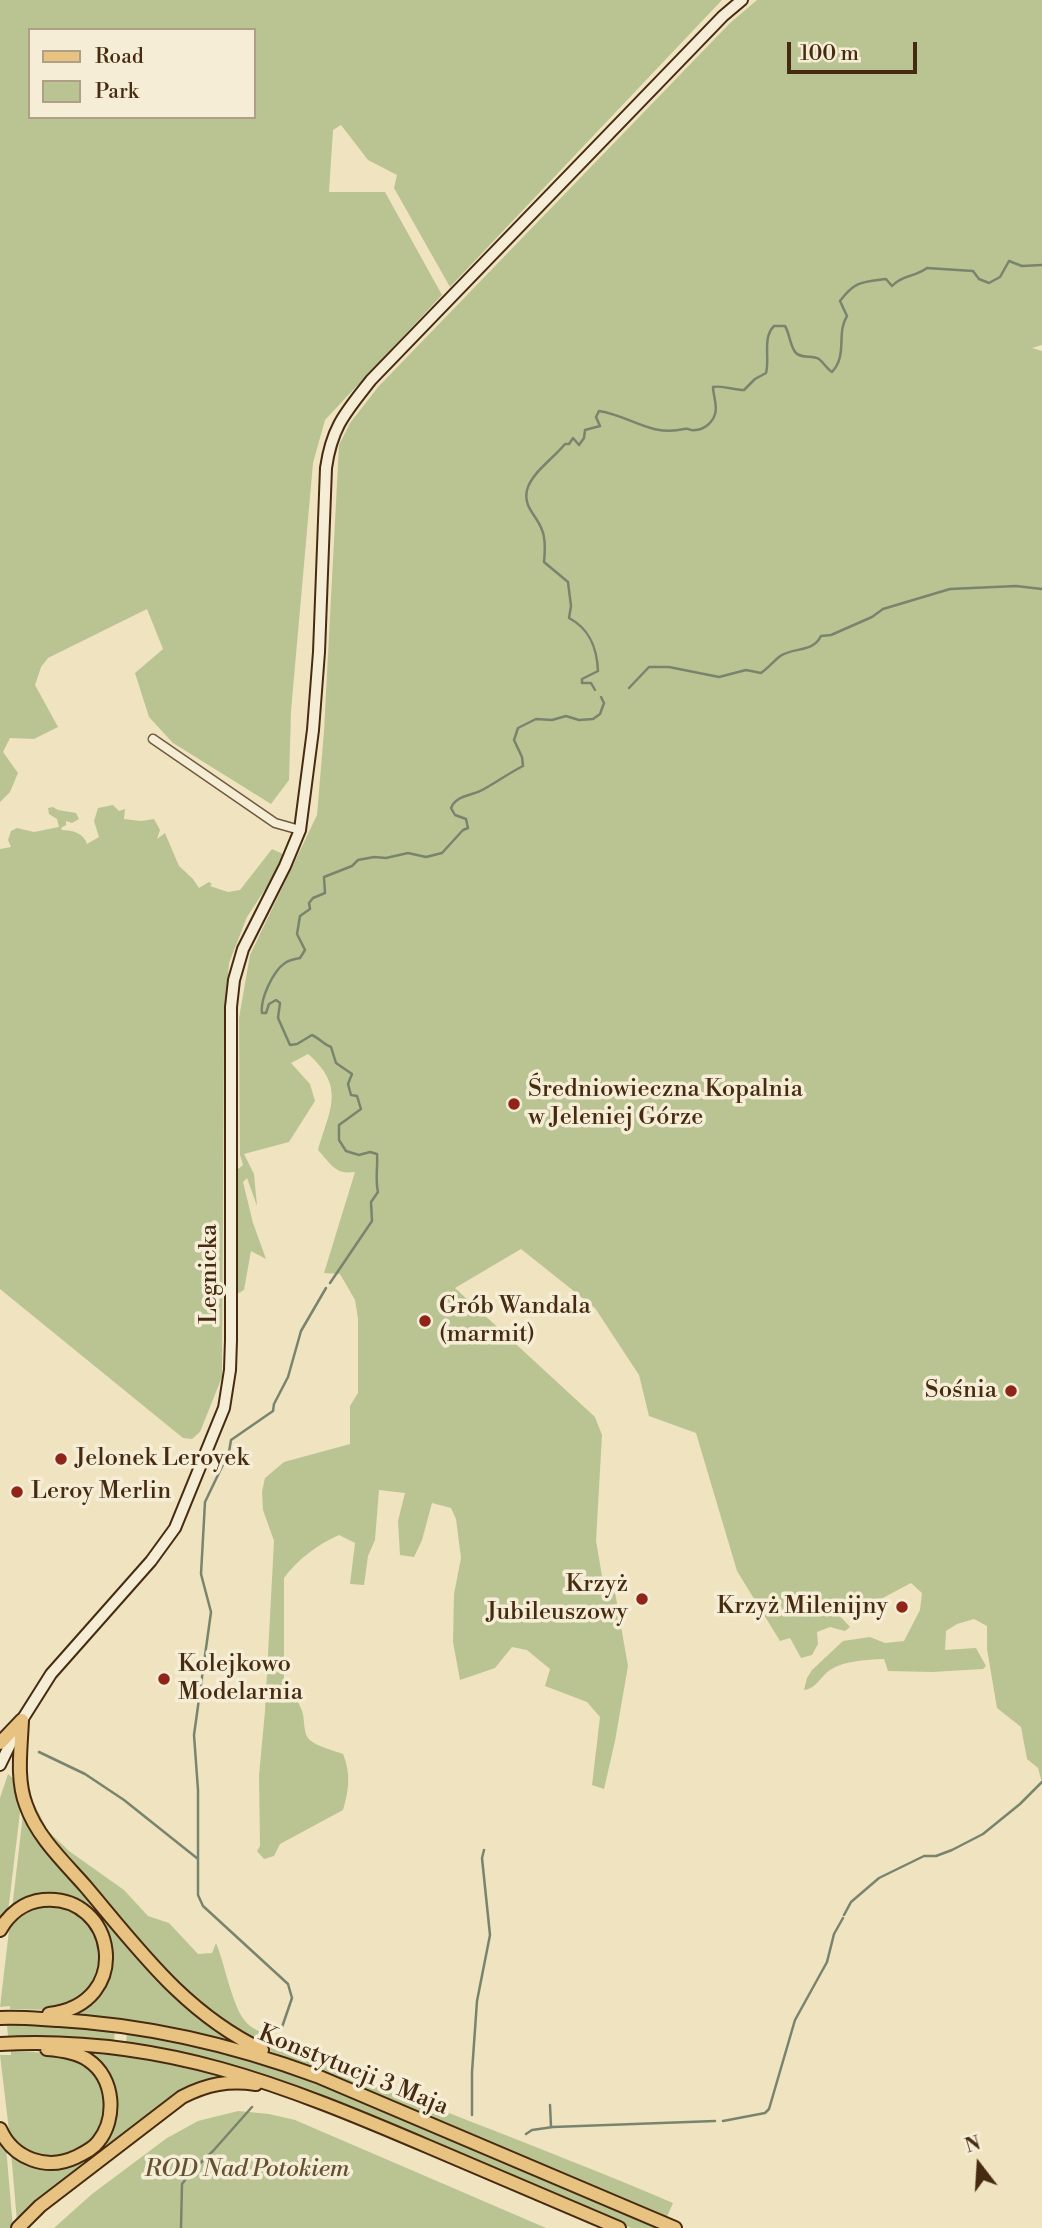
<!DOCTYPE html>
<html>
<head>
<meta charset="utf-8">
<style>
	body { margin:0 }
	#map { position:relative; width:1042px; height:2228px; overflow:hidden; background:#f0e3c0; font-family:"Libre Bodoni",serif }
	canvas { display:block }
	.legend { position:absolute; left:28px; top:28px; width:228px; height:91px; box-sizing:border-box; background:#f5edd6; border:2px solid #af9f87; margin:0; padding:9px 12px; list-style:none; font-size:21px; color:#462b11 }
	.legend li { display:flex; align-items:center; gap:14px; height:35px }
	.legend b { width:35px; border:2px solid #af9f87 }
	.north { position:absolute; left:944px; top:2130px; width:70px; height:70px; -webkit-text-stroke:5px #f5edd6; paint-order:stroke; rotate:343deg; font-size:19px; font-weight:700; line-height:28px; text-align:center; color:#462b11 }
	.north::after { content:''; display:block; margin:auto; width:24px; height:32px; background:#462b11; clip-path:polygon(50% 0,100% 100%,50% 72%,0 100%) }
	.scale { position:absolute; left:787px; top:42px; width:130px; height:32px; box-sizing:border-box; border:4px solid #462b11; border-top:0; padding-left:9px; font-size:21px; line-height:24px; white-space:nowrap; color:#462b11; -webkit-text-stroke:5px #f5edd6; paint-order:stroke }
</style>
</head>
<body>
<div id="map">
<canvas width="1042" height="2228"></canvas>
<ul class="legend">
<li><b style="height:9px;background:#e8c280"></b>Road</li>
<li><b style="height:19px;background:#bac492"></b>Park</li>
</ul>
<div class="north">N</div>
<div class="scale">100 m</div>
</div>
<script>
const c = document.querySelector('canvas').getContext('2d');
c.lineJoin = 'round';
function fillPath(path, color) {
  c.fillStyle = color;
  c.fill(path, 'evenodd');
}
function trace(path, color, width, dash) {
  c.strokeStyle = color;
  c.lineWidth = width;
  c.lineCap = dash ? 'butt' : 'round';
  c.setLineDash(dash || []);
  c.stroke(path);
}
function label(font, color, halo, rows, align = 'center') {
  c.font = font + ' "Libre Bodoni",serif';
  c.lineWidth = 7;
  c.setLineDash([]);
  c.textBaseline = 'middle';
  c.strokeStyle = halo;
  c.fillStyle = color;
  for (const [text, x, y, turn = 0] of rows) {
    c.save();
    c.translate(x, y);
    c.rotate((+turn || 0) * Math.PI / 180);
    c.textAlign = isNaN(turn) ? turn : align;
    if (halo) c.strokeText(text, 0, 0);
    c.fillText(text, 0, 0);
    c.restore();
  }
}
fillPath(new Path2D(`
	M0,0H722L450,287L394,188L397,175L368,160L341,125L333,130L329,192H385L442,295L325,420L313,463L291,711L289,780L271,804L173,743L149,717L135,673L163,649L147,609L48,658L41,667L35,685L58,727L34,739L10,738L3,752L18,773L10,792L0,802ZM30,30H254V117H30Z
	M757,0H1042V345L1032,348L1042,351V1783L1038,1768L1027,1759L1021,1727L997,1708L987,1649V1626L974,1619L957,1624L946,1631L945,1650L976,1648L986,1666L983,1669L932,1672L888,1671L884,1659C867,1660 845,1660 830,1670C821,1676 816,1689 804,1690L807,1678L812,1670L843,1641L870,1637L885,1643L904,1641L920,1610L922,1593L911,1583L879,1600L868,1598L849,1606L838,1614L850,1627L845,1631L830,1627L817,1632L818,1644L812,1655L801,1658L790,1638L780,1641L737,1571L696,1433L649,1416L639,1375L595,1308L521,1249L455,1288L595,1417L602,1435L596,1541L602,1576L615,1592L628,1666L615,1741L604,1789L592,1785L600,1717L587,1702L545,1686L550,1669L527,1650L512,1647L495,1668L460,1680L453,1642L454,1594L461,1558L456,1519L451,1508L432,1503L422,1540L414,1557L400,1555L398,1521L405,1493L379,1490L375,1540L368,1556L364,1585L350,1584L355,1543L339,1535C318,1544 297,1560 284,1578V1678C288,1691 298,1698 302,1711C305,1719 303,1731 308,1738C314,1746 333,1750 343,1754C351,1773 349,1790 343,1810L280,1844L274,1856L264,1859L257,1851L260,1846L259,1776L265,1711L274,1541L263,1510L262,1492L265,1478L284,1462L350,1444V1406L358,1393V1318L355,1300L340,1274L324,1273L355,1172C335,1175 331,1164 318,1150C330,1109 346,1087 308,1054L291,1063L310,1084L315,1101L289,1142L244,1154L254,1174L257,1206L247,1178L243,1182L253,1223L266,1259L251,1251L244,1290L237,1294L236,1174L237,1170L243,1165L240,1155L239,1018L250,955L317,815L324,731L339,445L350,423L378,387L730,23Z
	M113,805L119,811L125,809L124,819L141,821L154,819L160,830L157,839L165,833L179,866L193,879L199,888L209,882L212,884L210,886L228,892L240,890L272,849L283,854L277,871L247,917L229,963L224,1024L222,1377L200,1432L192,1439L183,1438L0,1289V849L11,847L8,840L11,831L17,828L34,832L59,827L57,819L49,814L48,808L53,807L58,810L76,813L79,819L72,823L66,821V825L61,828L62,830C72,830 84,833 87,844L99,837L94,821L98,808Z
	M26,1748L28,1753L26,1780L28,1792L48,1831L69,1851L124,1890L148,1916L169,1923L198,1954L212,1953L216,1943C225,1964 232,2007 246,2022C249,2026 255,2029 260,2032C394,2096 536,2144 673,2203L666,2219C575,2180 484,2142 393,2103C336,2079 266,2055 217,2020C166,1984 129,1933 89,1886C52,1841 18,1811 26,1748Z
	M8,1774L16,1781L21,1804L8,1912L0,1921V1798Z
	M23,1814L37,1836L232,2040L162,2026L76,2015L75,2013L97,1996L111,1954L76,1901L12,1909Z
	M50,1903L78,1912L97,1934L102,1961L88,1993L56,2010L10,2009V2006L0,2007L10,1922L26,1909Z
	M7,2025L77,2026L115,2029L114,2042L8,2037Z
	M127,2031L159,2036L279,2066L662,2228H631L272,2078L182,2053L126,2044Z
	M11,2051L70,2054L95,2073L105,2091L106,2117L92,2143L57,2160L35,2157L10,2139L0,2055H11Z
	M86,2051L160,2059L230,2077L213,2080L17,2222L11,2152L19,2158H85L115,2110Z
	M238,2111L269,2114L295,2120L546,2228H54L92,2194L167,2138L198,2121Z
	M0,2139L6,2147L13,2228H0Z`), '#bac492');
trace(new Path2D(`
	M629,688L649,667H669L719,677L746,670L761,673C768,668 773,662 779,657C793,646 812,654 821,636L831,635L872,617L883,609L950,589L1016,586L1042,589
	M595,690L591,683H582V679L598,671C597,648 590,629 569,618L571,606L568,582L544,562C545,552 546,539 542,530C537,515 523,508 527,490C532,472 554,458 565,444H569L573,438L579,445L584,438L585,430L600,426L596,417L599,411C631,416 651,437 684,429C691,428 689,431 695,430C704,430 713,422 715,414C718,406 713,395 713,387C723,385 733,390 744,390L755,379L766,373C770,358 762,338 774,326H785C790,334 790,347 796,353C802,359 812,355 819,359C823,362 827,369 832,372C848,355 836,333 847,316L840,301C855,281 862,282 886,279L892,286C902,275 915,277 927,268L973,271L979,279L989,283L1000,277L1009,261L1022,266L1042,265
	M330,1283L372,1221L371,1202L378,1192C375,1179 378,1167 377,1154L370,1152L359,1155L346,1151L339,1140V1125L361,1109L357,1096L351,1095L348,1084L352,1074L336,1063L331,1047C323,1044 319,1038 312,1035L297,1044L290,1045L278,1018L280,1003L276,1000L269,1004L266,1013H262C260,999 273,971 285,963C289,960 295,959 300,958L305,950L297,934L300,916L310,909L309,903L313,898L325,893L324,877L352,866L358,860L374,857L386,858L408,853L426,857L442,853L463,830L468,828L466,819L455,815L451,808C457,794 473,796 484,789C497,782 509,773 523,766L522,757L514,740L518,728L536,719L552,720L566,716L579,720L593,719L600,714L604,703L601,697
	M39,1752L85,1774L124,1800L198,1859
	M844,1915L851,1902L879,1878L924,1856H936L952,1850L983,1834L1020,1804L1042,1782
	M281,2030L292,1998L288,1984L203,1906L198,1895V1790L194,1735L211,1612L201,1574L205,1502L229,1452L231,1440L273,1411L274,1404L288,1377L301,1331L326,1288
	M550,2105L551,2127
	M472,2115V2072L477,2001L490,1935L482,1858L484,1850
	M723,2121L765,2113L769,2109L795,2020L827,1962L834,1934L843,1918
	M526,2134L532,2130L553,2127L715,2121
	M181,2228L182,2184L192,2171L213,2151L252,2107`), '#79846f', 2.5);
const street = new Path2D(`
	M153,739L275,823L300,830`);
const secondary = new Path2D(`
	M0,1765L22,1720L51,1674L151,1561L175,1528L224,1408L230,1370L231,1340V1007L234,980L243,949L285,866L300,830L313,730L319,652L326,468C332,426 346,412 371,380L723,16L742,0`);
const primary = new Path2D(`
	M22,1720C21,1748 16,1779 26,1805C37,1837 64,1862 86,1887C140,1951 185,2013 262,2050
	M0,1743L22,1720
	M0,1930C9,1914 24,1902 43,1900C116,1893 135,2004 49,2014
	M0,2018C20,2017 40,2019 59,2020C149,2025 233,2045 317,2076L675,2228
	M0,2044C161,2035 284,2085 429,2147C492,2174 555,2201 619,2228
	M0,2129C13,2159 47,2171 76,2157C84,2153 93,2149 98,2142C117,2119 115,2078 88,2060C78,2053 60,2050 47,2049
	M18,2228L40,2206L182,2097C207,2084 229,2080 256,2084`);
trace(street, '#70593d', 11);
trace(secondary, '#462b11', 14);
trace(primary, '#462b11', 16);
trace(street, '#f5edd6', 8);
trace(secondary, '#f5edd6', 10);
trace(primary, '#e8c280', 12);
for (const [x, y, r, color] of [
	[514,1104,7,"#8f2418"],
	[425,1321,7,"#8f2418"],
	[1011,1391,7,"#8f2418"],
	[61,1459,7,"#8f2418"],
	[17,1492,7,"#8f2418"],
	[642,1599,7,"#8f2418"],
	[902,1607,7,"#8f2418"],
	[164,1679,7,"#8f2418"]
]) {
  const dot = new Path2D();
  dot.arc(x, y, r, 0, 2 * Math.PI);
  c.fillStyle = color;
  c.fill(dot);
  trace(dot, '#f5edd6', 2.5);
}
label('24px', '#462b11', '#f5edd6', [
	["Średniowieczna Kopalnia",528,1090],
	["w Jeleniej Górze",528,1118],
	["Grób Wandala",439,1307],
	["(marmit)",439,1335],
	["Sośnia",997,1391,"right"],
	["Jelonek Leroyek",75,1459],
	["Leroy Merlin",31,1492],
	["Krzyż",628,1585,"right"],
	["Jubileuszowy",628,1613,"right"],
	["Krzyż Milenijny",888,1607,"right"],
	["Kolejkowo",178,1665],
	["Modelarnia",178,1693]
], 'left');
label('24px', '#462b11', '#f5edd6', [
	["Legnicka",210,1274,-90],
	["Konstytucji 3 Maja",353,2071,22]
]);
label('italic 24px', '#635131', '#f5edd6', [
	["ROD Nad Potokiem",247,2170]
]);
</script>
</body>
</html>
